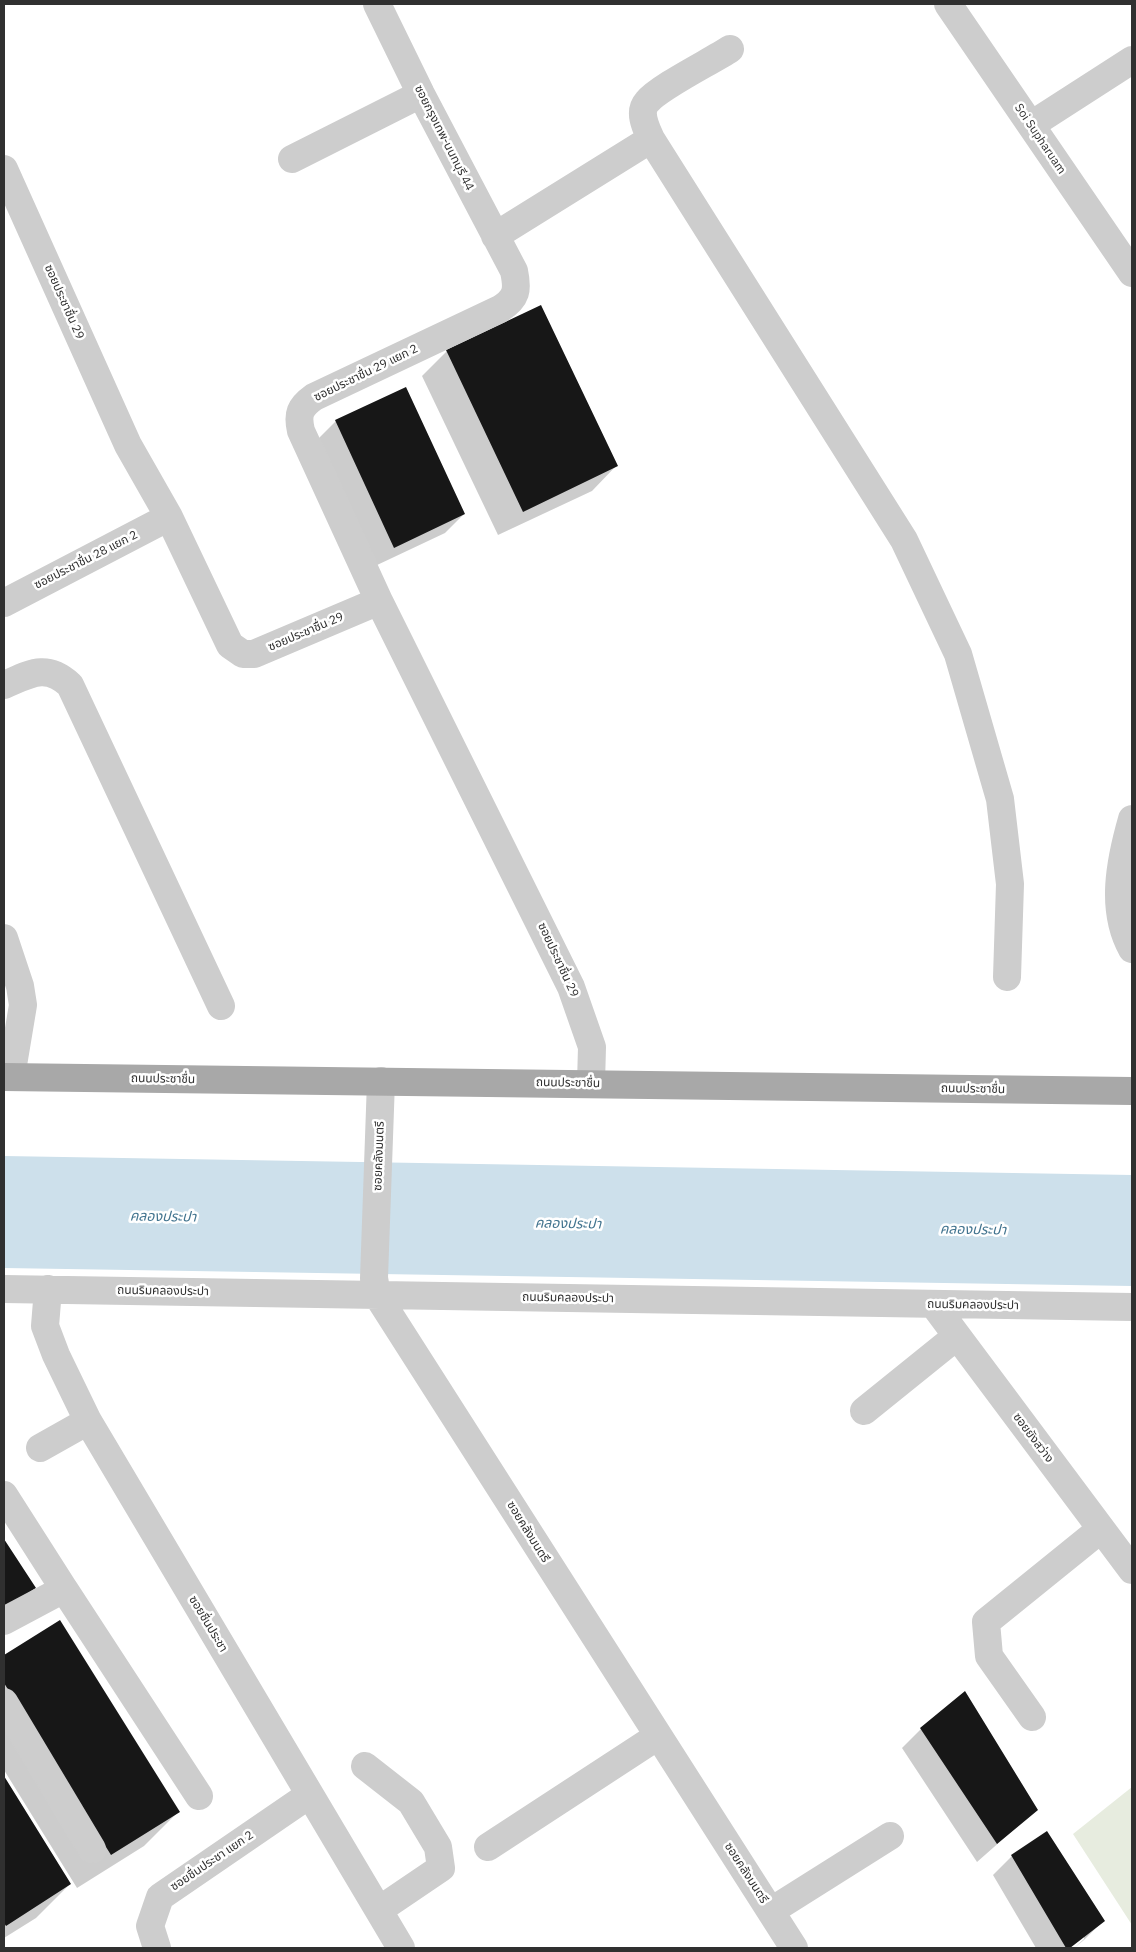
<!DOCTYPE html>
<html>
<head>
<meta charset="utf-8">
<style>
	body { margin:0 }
	#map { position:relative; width:1136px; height:1952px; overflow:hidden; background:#fff; font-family:"IBM Plex Sans",sans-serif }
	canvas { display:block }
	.frame { position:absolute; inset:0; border:5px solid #303030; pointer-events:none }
</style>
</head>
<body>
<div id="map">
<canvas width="1136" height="1952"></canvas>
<div class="frame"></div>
</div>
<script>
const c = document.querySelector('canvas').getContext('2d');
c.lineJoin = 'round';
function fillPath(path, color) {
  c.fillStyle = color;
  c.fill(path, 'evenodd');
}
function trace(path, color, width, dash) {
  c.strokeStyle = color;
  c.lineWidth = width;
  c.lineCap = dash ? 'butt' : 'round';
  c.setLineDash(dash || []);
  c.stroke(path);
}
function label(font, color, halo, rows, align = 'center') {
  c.font = font + ' "IBM Plex Sans","Noto Sans Thai",sans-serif';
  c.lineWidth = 5;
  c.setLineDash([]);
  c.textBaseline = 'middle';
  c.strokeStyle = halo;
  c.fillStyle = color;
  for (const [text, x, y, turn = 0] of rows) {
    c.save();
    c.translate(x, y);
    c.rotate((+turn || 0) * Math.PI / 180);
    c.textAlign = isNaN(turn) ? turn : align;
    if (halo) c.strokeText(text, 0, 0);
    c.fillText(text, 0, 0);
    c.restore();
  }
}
fillPath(new Path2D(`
	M1132,1787V1925L1073,1834Z`), '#e7ecdf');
fillPath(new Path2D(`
	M4,1156L1132,1175V1286L4,1268Z`), '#cde0eb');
fillPath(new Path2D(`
	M447,351L616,466L592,491L498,535L422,376Z
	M336,421L464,514L445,533L375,566L317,440Z
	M4,1541L34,1588L4,1618Z
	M59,1622L178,1812L144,1846L77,1888L4,1770V1657Z
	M921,1729L1036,1810L977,1862L902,1748Z
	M4,1778L70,1884L36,1918L4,1938Z
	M1012,1856L1103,1921L1084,1940L1074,1948L1084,1939V1936L1068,1948H1036L993,1875Z`), '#0003');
fillPath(new Path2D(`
	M541,305L618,466L523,512L446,350Z
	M406,387L465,514L394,548L335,420Z
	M4,1539L36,1588L4,1608Z
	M60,1620L180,1812L111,1855L4,1683V1655Z
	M965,1691L1038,1810L997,1844L920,1728Z
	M4,1776L71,1884L6,1926L4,1923Z
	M1047,1831L1105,1921L1070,1948H1066L1011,1855Z`), '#171717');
trace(new Path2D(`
	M377,4L421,94L514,271C518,290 517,298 500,309L314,397C300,407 297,414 301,431L379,601
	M948,4L1132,273
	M1031,125L1132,60
	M651,139L904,540L958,654L1000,799L1010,884L1007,977
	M292,159L421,94
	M4,169L128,445L169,517L230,645L243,654H254L379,601L571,987L592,1047L591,1083
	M495,236L651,139C646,128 638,112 647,102C659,87 712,61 730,49
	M4,603L169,517
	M4,685C30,674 46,663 70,685L221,1006
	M1132,819C1120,861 1110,910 1132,949
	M4,938L20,986L23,1005L11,1077
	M381,1081L374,1278L377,1295L794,1948
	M4,1289L1132,1307
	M48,1289L45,1326L56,1355L88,1421L401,1948
	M934,1305L1132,1570
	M864,1411L957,1336
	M40,1448L88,1421
	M4,1495L64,1589L4,1621
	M64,1589L199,1796
	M4,1702L92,1849
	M1032,1717L989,1656L986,1622L1101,1529
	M365,1766L411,1802L438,1847L441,1868L379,1910
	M488,1847L658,1736
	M771,1911L890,1836
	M157,1948L150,1926L160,1897L309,1795`), '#cdcdcd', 28);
trace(new Path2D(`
	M4,1077L1132,1091`), '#a8a8a8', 28);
label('12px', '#303030', '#fff', [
	["ซอยกรุงเทพ-นนทบุรี 44",444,138,63],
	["Soi Supharuam",1040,139,56],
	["ซอยประชาชื่น 29",64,302,66],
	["ซอยประชาชื่น 29 แยก 2",366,373,-26],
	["ซอยประชาชื่น 28 แยก 2",86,560,-27],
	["ซอยประชาชื่น 29",306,632,-23],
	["ซอยประชาชื่น 29",558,960,65],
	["ถนนประชาชื่น",163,1079,1],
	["ถนนประชาชื่น",568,1083,1],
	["ถนนประชาชื่น",973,1089,1],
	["ซอยคลังมนตรี",379,1156,-88],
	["ถนนริมคลองประปา",163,1291,1],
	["ถนนริมคลองประปา",568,1298,1],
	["ถนนริมคลองประปา",973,1305,1],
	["ซอยยังสว่าง",1033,1438,53],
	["ซอยคลังมนตรี",528,1532,58],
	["ซอยชื่นประชา",208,1624,59],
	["ซอยชื่นประชา แยก 2",212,1861,-34],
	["ซอยคลังมนตรี",746,1873,57]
]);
label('italic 14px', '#42748f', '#fff', [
	["คลองประปา",163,1217,1],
	["คลองประปา",568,1224,1],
	["คลองประปา",973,1230,1]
]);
</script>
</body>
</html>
